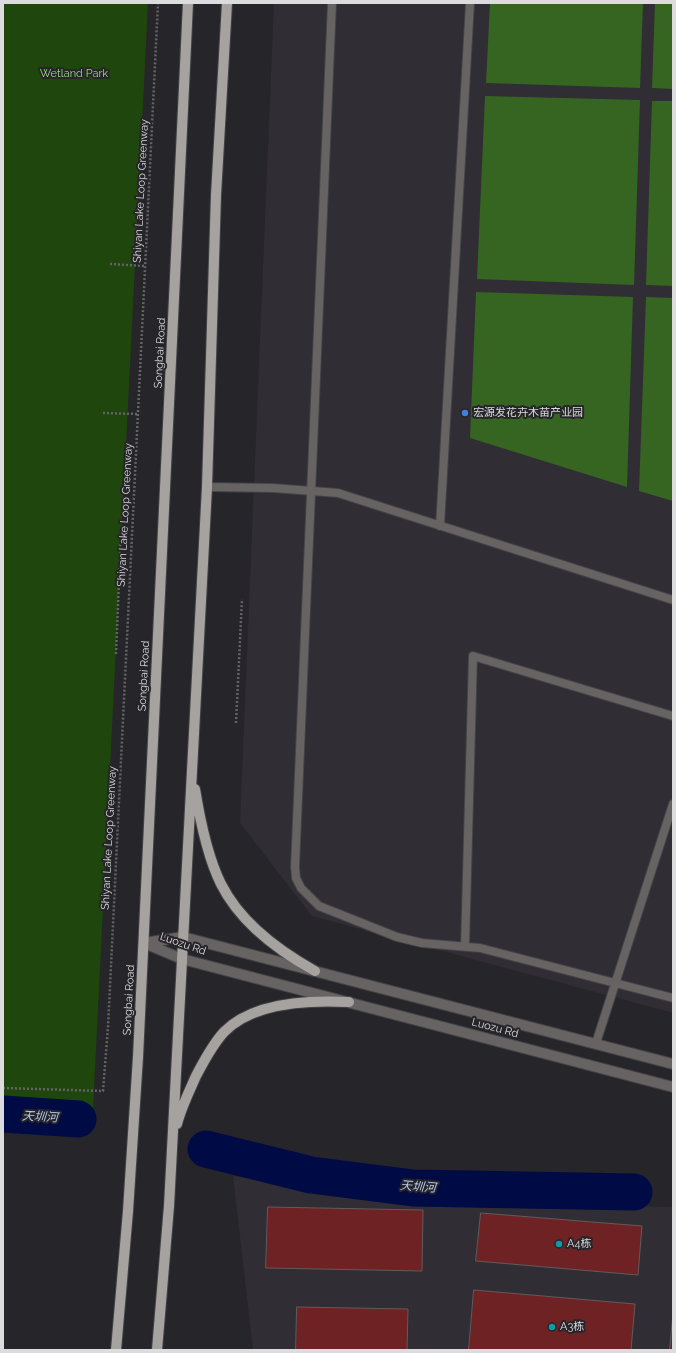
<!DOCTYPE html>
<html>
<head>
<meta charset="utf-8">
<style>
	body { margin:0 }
	#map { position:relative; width:676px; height:1353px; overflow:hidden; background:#262529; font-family:Raleway,sans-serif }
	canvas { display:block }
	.frame { position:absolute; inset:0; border:4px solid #dcdbde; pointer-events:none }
</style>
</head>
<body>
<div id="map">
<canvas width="676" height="1353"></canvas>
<div class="frame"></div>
</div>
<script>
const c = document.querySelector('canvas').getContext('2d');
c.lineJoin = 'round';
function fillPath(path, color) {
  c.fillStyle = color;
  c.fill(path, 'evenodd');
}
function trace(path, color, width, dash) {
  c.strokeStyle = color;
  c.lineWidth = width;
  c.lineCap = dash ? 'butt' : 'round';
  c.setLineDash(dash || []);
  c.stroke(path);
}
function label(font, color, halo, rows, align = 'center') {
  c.font = font + ' Raleway,"Noto Sans SC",sans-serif';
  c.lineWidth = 4;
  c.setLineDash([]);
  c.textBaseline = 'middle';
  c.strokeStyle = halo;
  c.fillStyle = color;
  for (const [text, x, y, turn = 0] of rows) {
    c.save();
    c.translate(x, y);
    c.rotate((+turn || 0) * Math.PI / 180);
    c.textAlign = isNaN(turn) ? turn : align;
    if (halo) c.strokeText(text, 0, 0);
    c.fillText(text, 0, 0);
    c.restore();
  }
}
fillPath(new Path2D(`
	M274,3H673V1013L312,916L240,823Z
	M233,1176L433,1201L673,1207V1350H253Z`), '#302d35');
fillPath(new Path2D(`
	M3,3H148L93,1109L3,1105Z`), '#1f460d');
fillPath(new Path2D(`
	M490,3H643L640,88L486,83Z
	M655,3H673V89L652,88Z
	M485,96L640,100L634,285L477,279Z
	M652,101H673V286L646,285Z
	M476,292L633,297L627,487L470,438Z
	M646,297L673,298V501L639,491Z`), '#366522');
trace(new Path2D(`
	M3,1114L78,1119
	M206,1149L311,1175L413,1188L634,1192`), '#000a44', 37);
const building = new Path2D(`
	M268,1207L423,1210L422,1271L266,1268Z
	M481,1213L642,1226L638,1275L476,1261Z
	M474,1290L635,1304L631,1350H469Z
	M297,1307L408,1309L407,1350H296Z
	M673,1313V1350H670Z`);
fillPath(building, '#6f2224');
trace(building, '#615b5b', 1);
const lane = new Path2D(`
	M332,3L295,867L296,878L301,888L319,906L397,937L422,943L480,948L673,998
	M207,487L273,488L338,493L673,600
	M440,526L470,3
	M465,946L473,656L673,716
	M596,1043L673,804`);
const street = new Path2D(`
	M144,943L182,959L673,1087
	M144,943L183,937L673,1064`);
const primary = new Path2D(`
	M195,789C200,820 207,856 221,884C240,922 279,951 315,971
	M177,1124C181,1108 189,1092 196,1076C204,1061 212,1045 224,1032C253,1002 310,1000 349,1002
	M116,1350L128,1211L138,1057L188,3
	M157,1350L169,1206L207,487L216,195L227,3`);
trace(lane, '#434246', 10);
trace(street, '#434246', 12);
trace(primary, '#434246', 12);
trace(new Path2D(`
	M110,264L145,266
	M103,413L138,414
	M116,654L121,534
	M236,723L242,599
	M3,1088L103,1091L108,1027L158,3`), '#646366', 2.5, [2, 2]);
trace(lane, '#666362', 8);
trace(street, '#666362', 10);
trace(primary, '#a6a29f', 10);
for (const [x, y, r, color] of [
	[465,413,4,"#3f7fe0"],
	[559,1244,4,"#0f9aa8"],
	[552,1327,4,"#0f9aa8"]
]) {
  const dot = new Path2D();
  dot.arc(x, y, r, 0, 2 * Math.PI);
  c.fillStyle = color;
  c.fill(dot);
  trace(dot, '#262529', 1.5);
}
label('11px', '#95d87c', '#262529', [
	["Wetland Park",74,74]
]);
label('11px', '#dcdbde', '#262529', [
	["Shiyan Lake Loop Greenway",141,191,-87],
	["Songbai Road",160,353,-87],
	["Shiyan Lake Loop Greenway",125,515,-87],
	["Songbai Road",144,676,-87],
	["Shiyan Lake Loop Greenway",109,838,-87],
	["Luozu Rd",183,944,19],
	["Songbai Road",129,1000,-87],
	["Luozu Rd",495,1028,15]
]);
label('11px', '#dcdbde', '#262529', [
	["宏源发花卉木苗产业园",473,413],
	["A4栋",567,1244],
	["A3栋",560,1327]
], 'left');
label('italic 12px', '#b6cbef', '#262529', [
	["天圳河",40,1117,3],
	["天圳河",418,1187,4]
]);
</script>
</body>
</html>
